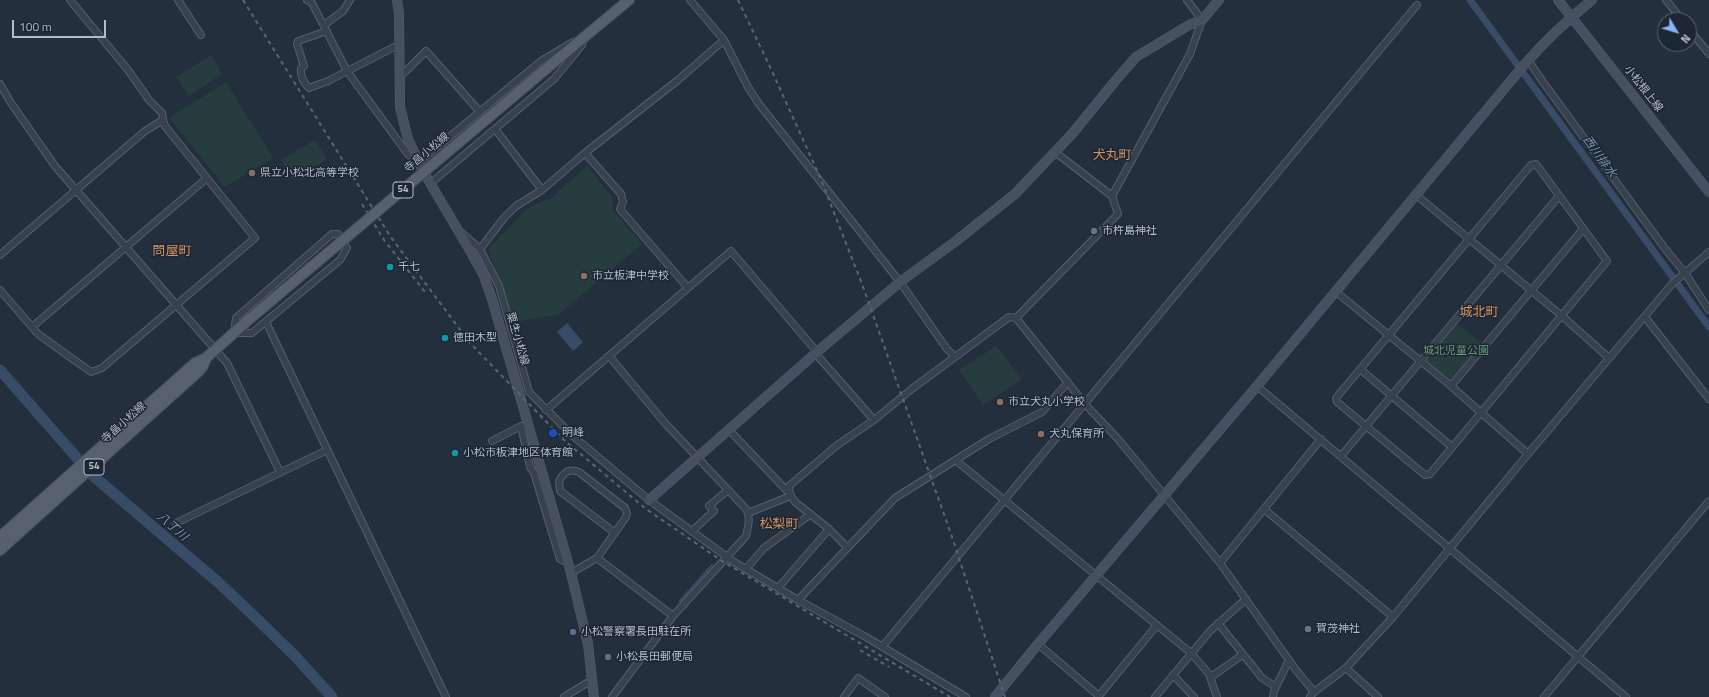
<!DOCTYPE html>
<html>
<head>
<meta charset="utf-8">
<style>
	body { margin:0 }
	#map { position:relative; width:1709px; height:697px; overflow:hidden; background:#242f3e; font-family:"Titillium Web",sans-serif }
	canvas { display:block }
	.north { position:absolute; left:1657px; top:12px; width:40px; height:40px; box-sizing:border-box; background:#1d2633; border:1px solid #59626f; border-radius:50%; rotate:128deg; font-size:11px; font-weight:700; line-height:16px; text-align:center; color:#b4bcc9 }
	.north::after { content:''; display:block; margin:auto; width:14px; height:18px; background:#8ab4f8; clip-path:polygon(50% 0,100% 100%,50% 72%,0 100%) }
	.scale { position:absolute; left:12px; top:20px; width:94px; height:18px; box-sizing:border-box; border:2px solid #b4bcc9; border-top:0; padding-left:5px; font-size:12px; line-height:14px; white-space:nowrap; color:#b4bcc9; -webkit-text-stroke:3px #1d2633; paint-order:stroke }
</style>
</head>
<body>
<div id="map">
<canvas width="1709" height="697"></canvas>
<div class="north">N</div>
<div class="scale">100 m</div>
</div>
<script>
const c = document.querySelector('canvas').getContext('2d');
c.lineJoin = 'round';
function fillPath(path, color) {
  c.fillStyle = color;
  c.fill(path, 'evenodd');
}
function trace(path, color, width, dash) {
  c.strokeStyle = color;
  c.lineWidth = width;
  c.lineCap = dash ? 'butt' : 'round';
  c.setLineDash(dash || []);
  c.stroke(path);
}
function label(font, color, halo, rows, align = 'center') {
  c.font = font + ' "Titillium Web","Noto Sans JP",sans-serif';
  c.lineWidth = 3;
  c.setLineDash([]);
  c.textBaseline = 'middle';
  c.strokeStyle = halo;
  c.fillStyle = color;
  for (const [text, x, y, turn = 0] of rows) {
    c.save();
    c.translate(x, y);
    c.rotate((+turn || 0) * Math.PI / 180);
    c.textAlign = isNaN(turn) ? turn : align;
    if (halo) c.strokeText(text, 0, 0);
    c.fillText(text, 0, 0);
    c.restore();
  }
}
fillPath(new Path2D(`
	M211,55L222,74L189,96L176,77Z
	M226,82L273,158L225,187L171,120L170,117Z
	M313,141L317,142L327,159L293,180L281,160Z
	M587,166L612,197L613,210L642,244L558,315L513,322L488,249L530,206L550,199Z
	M1457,324L1483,344L1452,380H1449L1427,361Z
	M996,346L1022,379L983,405L959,370Z`), '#263c3f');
fillPath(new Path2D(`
	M567,323L583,342L573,351L557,332Z`), '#394c67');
trace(new Path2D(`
	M680,601L712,565`), '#394c67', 2);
trace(new Path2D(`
	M1470,0L1709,327`), '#394c67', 7);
trace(new Path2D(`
	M0,370L91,474L219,583L255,617L295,656L332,697`), '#394c67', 11);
const street = new Path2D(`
	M70,0L128,70L149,100L162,113L163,120
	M178,0L201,35
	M307,0L312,3L347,71L407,153L418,163L541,61L573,42
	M690,0L724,40L748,87L759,104L900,282L947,349L955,357
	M1666,0L1682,20
	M324,25L343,11L350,0
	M1689,29L1709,54
	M327,31L298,41L297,44L304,66L301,68C300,76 304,83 309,88L328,81L400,44
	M1528,60L1543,82L1666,250L1685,273L1709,310
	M400,77L426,51L480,112
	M0,84L11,103L55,166L227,363L280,472
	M495,129L542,190
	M585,153L621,194L623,202L620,209L688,288
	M1536,164L1607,261L1430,474L1425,475L1337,402L1336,398L1531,165Z
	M431,183L554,79L582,45L583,40
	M1415,194L1562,316L1609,358
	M1112,196L1190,54L1202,20L1187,0
	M462,233L480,249L499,286L529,392L573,436L649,500L734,562L798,600L866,637L966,697
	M332,234H338L347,248L340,260L252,333H234L236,318Z
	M480,249L504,218L516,206L542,190L585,153L678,80L724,40
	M0,255L145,131L163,120L165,126L255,238L102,368L91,372L38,334L0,290
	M1335,291L1451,386L1528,454
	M1645,317L1709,399
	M1016,318L1118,214L1112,196L1055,152
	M266,322L446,697
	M32,327L207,178
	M816,354L874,420
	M609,356L665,423L746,509C751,517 748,527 746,536L673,616L612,697
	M1360,369L1452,447
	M1257,386L1626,697
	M1451,386L1583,229
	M546,410L731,251L817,352
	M729,430L790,494L795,502L829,529L848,548
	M492,441L521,426L530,467L534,473L560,559L568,563
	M1341,456L1559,196
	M959,463L1191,653L1209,674L1217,697
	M790,494L789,486L836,446L874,420L913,388L1009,317L1016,318L1084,403L1118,439L1220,563L1296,670L1314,692
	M1264,509L1393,617
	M748,513L788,497L790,494
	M176,523L327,450
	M692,531L714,511L709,506L728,490
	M597,558L673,616
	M1220,563L1321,439
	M746,569L764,548L811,514
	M571,573L597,558L626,517L627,514L625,508L579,472C569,468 564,472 559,481L560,491L615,533
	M778,588L829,529
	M798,600L895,498L989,439L1042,412L1068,382
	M1218,623L1262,678L1276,687
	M1038,644L1099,696
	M882,647L1417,5
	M1346,668L1378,697
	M1173,675L1194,697
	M1211,677L1242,655
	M564,697L592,680
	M844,697L858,678L885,697
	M1098,697L1157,625
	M1155,697L1210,631L1246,599
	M1273,697L1274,691L1289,660
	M1310,697L1314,692L1346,668L1393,617L1528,454L1672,284L1709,252
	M1544,697L1709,501`);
const secondary = new Path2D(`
	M397,0L399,13L400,107L408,139L423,171L472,254L484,276L492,299L571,573L588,644L594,697
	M1558,0L1709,192
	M649,500L817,352L900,282L956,241L1015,194L1072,134L1116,80L1136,57L1189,25L1202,20L1219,0
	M995,697L1038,644L1257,386L1524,65C1545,41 1567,20 1592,0`);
const primary = new Path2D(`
	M559,58L629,0
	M0,537L195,363L206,358L246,322
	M0,550L199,371L203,366L206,358`);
trace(street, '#565f6c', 8);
trace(secondary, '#565f6c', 10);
trace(primary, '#414a57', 12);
trace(street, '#38414e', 6);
trace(secondary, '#465061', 9);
trace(primary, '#56606e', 10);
trace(new Path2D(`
	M243,0L390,236L470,343L565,441L646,509L722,561L950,697
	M738,0L771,69L820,177L862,284L951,534L1005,697
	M362,204L384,240L425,292
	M860,650L889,667`), '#5a6575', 2, [4, 4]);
const primaryBridge = new Path2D(`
	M246,322L559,58`);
trace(primaryBridge, '#414a57', 12, []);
trace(primaryBridge, '#56606e', 10);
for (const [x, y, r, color] of [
	[252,173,4,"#8d6e63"],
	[1094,231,4,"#6b7280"],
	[390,267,4,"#0f9aa8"],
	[584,276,4,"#8d6e63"],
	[445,338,4,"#0f9aa8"],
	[1000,402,4,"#8d6e63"],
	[553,433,5,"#1a4fb4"],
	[1041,434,4,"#8d6e63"],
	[455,453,4,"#0f9aa8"],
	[1308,629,4,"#6b7280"],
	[573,632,4,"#5c6f8a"],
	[608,657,4,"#5c6f8a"]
]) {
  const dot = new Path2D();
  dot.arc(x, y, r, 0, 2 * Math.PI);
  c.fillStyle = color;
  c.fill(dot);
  trace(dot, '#1d2633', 1.5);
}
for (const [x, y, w] of [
	[403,190,20],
	[94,467,20]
]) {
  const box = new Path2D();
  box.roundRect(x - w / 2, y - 8, w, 16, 3);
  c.fillStyle = '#1d2633';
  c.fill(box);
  trace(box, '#b4bcc9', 1);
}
label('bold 10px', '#b4bcc9', null, [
	["54",403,190],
	["54",94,467]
]);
label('11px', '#b4bcc9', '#1d2633', [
	["小松根上線",1643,89,52],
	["寺畠小松線",427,153,-40],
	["粟生小松線",517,339,74],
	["寺畠小松線",124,423,-42]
]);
label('11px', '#b4bcc9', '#1d2633', [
	["県立小松北高等学校",260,173],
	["市杵島神社",1102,231],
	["千七",398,267],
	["市立板津中学校",592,276],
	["徳田木型",453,338],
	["市立犬丸小学校",1008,402],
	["明峰",562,433],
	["犬丸保育所",1049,434],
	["小松市板津地区体育館",463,453],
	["賀茂神社",1316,629],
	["小松警察署長田駐在所",581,632],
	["小松長田郵便局",616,657]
], 'left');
label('11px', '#6b9a76', '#1d2633', [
	["城北児童公園",1456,351]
]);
label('italic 12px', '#7c92b1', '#1d2633', [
	["西川排水",1599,157,54],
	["八丁川",172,527,41]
]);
label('13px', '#d59563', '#1d2633', [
	["犬丸町",1112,156],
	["問屋町",172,252],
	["城北町",1479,313],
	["松梨町",779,525]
]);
</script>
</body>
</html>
